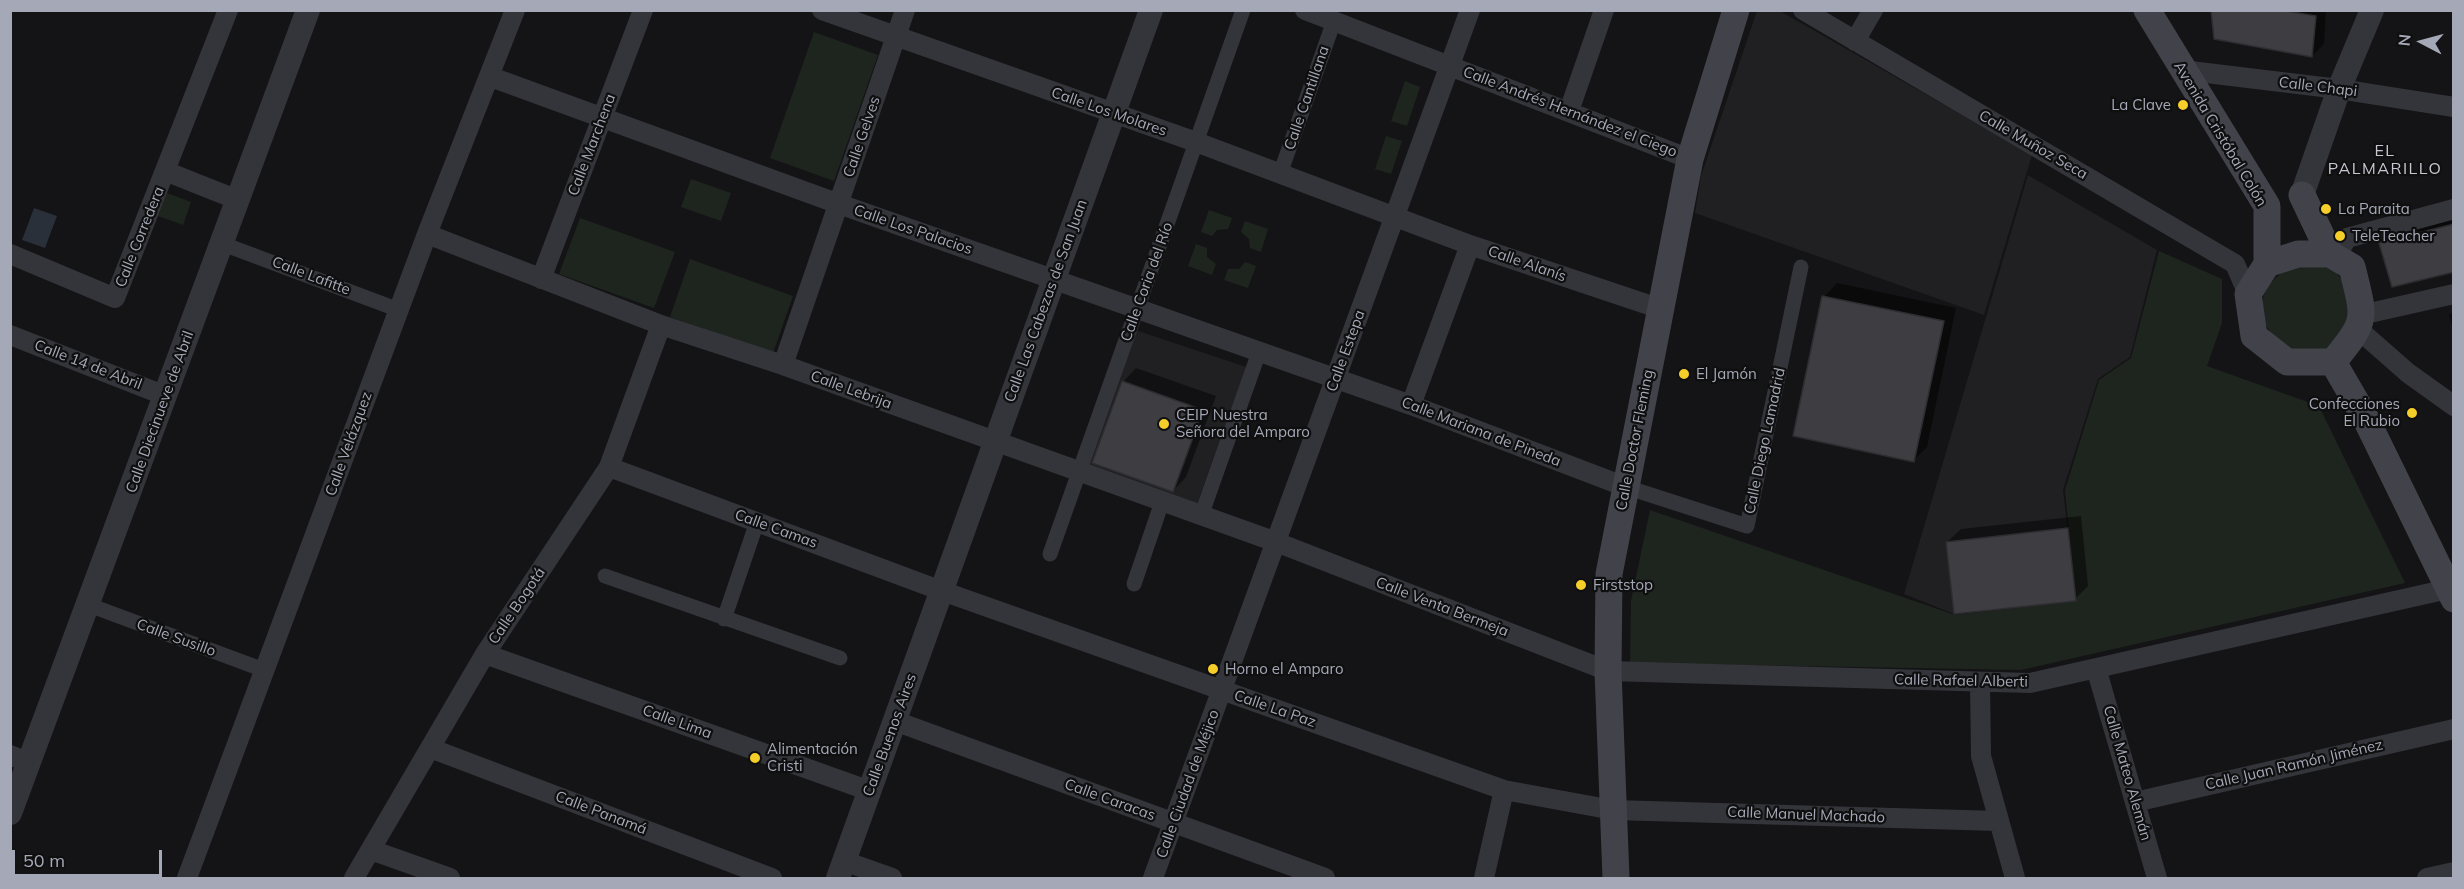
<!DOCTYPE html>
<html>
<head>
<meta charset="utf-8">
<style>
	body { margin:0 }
	#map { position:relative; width:2464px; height:889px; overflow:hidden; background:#141315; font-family:Mulish,sans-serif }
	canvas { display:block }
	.frame { position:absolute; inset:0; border:12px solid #a5a8b6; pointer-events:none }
	.north { position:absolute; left:2392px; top:12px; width:60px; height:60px; -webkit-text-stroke:4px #0f0f10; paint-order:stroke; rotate:276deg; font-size:16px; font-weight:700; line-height:24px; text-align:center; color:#a5a8b6 }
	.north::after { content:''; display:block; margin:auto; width:21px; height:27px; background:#a5a8b6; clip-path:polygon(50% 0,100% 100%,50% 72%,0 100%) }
	.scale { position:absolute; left:12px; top:850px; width:150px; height:27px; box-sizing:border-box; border:3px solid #a5a8b6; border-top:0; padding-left:8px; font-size:18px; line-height:21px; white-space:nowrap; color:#a5a8b6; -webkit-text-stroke:4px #0f0f10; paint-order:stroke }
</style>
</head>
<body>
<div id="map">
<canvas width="2464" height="889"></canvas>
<div class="frame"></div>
<div class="north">N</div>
<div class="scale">50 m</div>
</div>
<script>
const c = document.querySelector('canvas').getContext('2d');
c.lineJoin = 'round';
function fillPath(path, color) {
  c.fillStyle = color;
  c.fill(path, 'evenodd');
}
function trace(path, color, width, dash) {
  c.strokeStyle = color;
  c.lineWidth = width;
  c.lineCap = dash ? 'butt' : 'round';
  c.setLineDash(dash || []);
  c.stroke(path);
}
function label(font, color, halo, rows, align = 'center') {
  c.font = font + ' Mulish,sans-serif';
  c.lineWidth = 4.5;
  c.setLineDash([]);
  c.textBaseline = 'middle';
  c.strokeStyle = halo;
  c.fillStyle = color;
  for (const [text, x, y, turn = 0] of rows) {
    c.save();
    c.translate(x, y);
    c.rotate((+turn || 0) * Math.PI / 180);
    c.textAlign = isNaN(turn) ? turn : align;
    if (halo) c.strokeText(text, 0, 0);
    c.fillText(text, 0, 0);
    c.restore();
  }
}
fillPath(new Path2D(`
	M1757,11H1780L2032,155L1984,315L1695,213L1701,176Z
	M2028,175L2157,250L2130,357L2098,379L2063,490L2076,600L1954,614L1904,594Z
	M1135,330L1246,367L1197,504L1087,468Z`), '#201f22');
fillPath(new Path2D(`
	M814,32L878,55L834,181L770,158Z
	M1405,81L1420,87L1407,126L1391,121Z
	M1386,136L1402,141L1391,174L1375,169Z
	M691,179L731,193L721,221L681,207Z
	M167,193L191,202L183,225L158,216Z
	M1209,210L1232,218L1228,229L1217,230L1212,236L1201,232Z
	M580,218L675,252L654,308L559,274Z
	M1245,221L1268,229L1261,252L1250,248L1249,239L1241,232Z
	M1196,244L1207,248V257L1216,264L1212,275L1188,266Z
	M2159,251L2222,279V323L2207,366L2319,406L2405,583L2021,670L1630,663L1631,601L1650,510L1955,615L2076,601L2065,490L2099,380L2131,358Z
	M690,259L793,296L773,353L670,317Z
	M1245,262L1256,266L1248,288L1224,280L1228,269H1239Z
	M2302,262C2339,269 2339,270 2353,305C2348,317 2344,332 2336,343C2331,350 2320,351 2311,351C2306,351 2297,353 2293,351C2288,349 2282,343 2278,339C2245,312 2267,273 2302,262Z`), '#1e251f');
fillPath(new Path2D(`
	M34,208L57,216L45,248L22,240Z`), '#293039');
fillPath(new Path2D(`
	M2212,10H2326L2324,44L2312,56Z
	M2454,215V271L2381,243L2394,230Z
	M1837,283L1956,308L1927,447L1914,460L1824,297Z
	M2454,310V333L2449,315Z
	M1136,368L1216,396L1186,477L1173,491L1123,382Z
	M2081,516L2088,586L2075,599L1947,542L1961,529Z`), '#0007');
const building = new Path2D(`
	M2211,10H2280L2316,16L2312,57L2214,39Z
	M2454,224V272L2392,287L2379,243Z
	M1822,296L1944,321L1914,462L1793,436Z
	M1122,381L1203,410L1173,492L1092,463Z
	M2068,528L2076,601L1954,614L1946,542Z`);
fillPath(building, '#3e3d42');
trace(building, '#2e2d31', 1.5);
trace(new Path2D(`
	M1280,174L1334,21
	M223,244L399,310
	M1626,487L1747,526L1801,267
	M1201,516L1259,352
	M1050,554L1243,10
	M605,576L840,658
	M1134,584L1162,502
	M89,605L264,670
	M724,619L757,522`), '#34353a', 15);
trace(new Path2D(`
	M822,10L1196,142L1470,245L1661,309
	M1305,10L1690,159
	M1803,10L2235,264L2248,294
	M1855,41L1873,10
	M2182,70L2339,89L2454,107
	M491,77L839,204L1411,405L1626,487
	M1569,111L1604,10
	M165,171L238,200
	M427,234L661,325L783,365L1276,542L1608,671L2030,683L2448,589
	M10,254L115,298L228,10
	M2336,256L2347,238L2454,209
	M541,279L643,10
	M2362,309L2374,312L2454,294
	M2359,330L2408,373L2454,406
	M10,335L166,396
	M783,365L905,10
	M1411,405L1470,245
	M609,467L942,591L1504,790L1613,810L1998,821
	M485,654L870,791
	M2096,668L2157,878
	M1980,683L1981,756L2015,878
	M895,721L1325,878
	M430,748L772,878
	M10,755L29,763
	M2135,802L2454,729
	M371,850L450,878
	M844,861L892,878
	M187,878L427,234L515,10
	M354,878L485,654L609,467L661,325
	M1153,878L1470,10
	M1484,878L1504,790
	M2427,878L2454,872`), '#34353a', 20);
trace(new Path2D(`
	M2302,195L2339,89L2372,10
	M10,813L308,10
	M838,878L1151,10`), '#34353a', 24);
trace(new Path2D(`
	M2147,10L2267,206V264
	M2302,195L2330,254
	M2298,254H2330L2352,267C2365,320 2368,319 2333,362H2287L2254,336L2248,294L2267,264Z
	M2333,362L2366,419L2454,599
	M1616,878L1608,671L1609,574L1690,159L1736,10`), '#42434a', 27);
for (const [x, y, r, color] of [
	[2183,105,6,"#f6ce2a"],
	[2326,209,6,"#f6ce2a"],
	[2340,236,6,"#f6ce2a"],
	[1684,374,6,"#f6ce2a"],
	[2412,413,6,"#f6ce2a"],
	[1164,424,6,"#f6ce2a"],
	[1581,585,6,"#f6ce2a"],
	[1213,669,6,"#f6ce2a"],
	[755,758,6,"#f6ce2a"]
]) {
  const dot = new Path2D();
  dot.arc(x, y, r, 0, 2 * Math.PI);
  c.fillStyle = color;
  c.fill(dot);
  trace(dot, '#0f0f10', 2);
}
label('15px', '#a5a8b6', '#0f0f10', [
	["Calle Chapi",2318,87,7],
	["Calle Cantillana",1307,98,-71],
	["Calle Los Molares",1109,112,19],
	["Calle Andrés Hernández el Ciego",1570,112,21],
	["Avenida Cristóbal Colón",2220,134,59],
	["Calle Gelves",862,137,-71],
	["Calle Marchena",592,145,-69],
	["Calle Muñoz Seca",2033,145,30],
	["Calle Los Palacios",913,230,19],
	["Calle Corredera",140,237,-68],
	["Calle Alanís",1527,264,19],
	["Calle Lafitte",311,276,21],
	["Calle Coria del Río",1147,282,-70],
	["Calle Las Cabezas de San Juan",1046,301,-70],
	["Calle Estepa",1346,351,-70],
	["Calle 14 de Abril",88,365,21],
	["Calle Lebrija",851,390,20],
	["Calle Diecinueve de Abril",160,412,-70],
	["Calle Mariana de Pineda",1481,432,21],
	["Calle Doctor Fleming",1635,440,-79],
	["Calle Diego Lamadrid",1765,441,-78],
	["Calle Velázquez",349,444,-70],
	["Calle Camas",776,529,20],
	["Calle Bogotá",517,606,-56],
	["Calle Venta Bermeja",1442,607,21],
	["Calle Susillo",176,638,20],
	["Calle Rafael Alberti",1961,681,1],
	["Calle La Paz",1275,709,19],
	["Calle Lima",677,722,20],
	["Calle Buenos Aires",890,735,-70],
	["Calle Juan Ramón Jiménez",2294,765,-13],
	["Calle Mateo Alemán",2127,773,74],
	["Calle Ciudad de Méjico",1188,784,-70],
	["Calle Caracas",1110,800,20],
	["Calle Panamá",601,813,21],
	["Calle Manuel Machado",1806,815,2]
]);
label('15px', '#a5a8b6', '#0f0f10', [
	["La Clave",2171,105,"right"],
	["La Paraita",2338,209],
	["TeleTeacher",2352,236],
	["El Jamón",1696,374],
	["Confecciones",2400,404,"right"],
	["El Rubio",2400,421,"right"],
	["CEIP Nuestra",1176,415],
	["Señora del Amparo",1176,432],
	["Firststop",1593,585],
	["Horno el Amparo",1225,669],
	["Alimentación",767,749],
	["Cristi",767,766]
], 'left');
c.letterSpacing = '1.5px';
label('16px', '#c6c7d2', '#0f0f10', [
	["EL",2385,151],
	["PALMARILLO",2385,169]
]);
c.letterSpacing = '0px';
</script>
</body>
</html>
